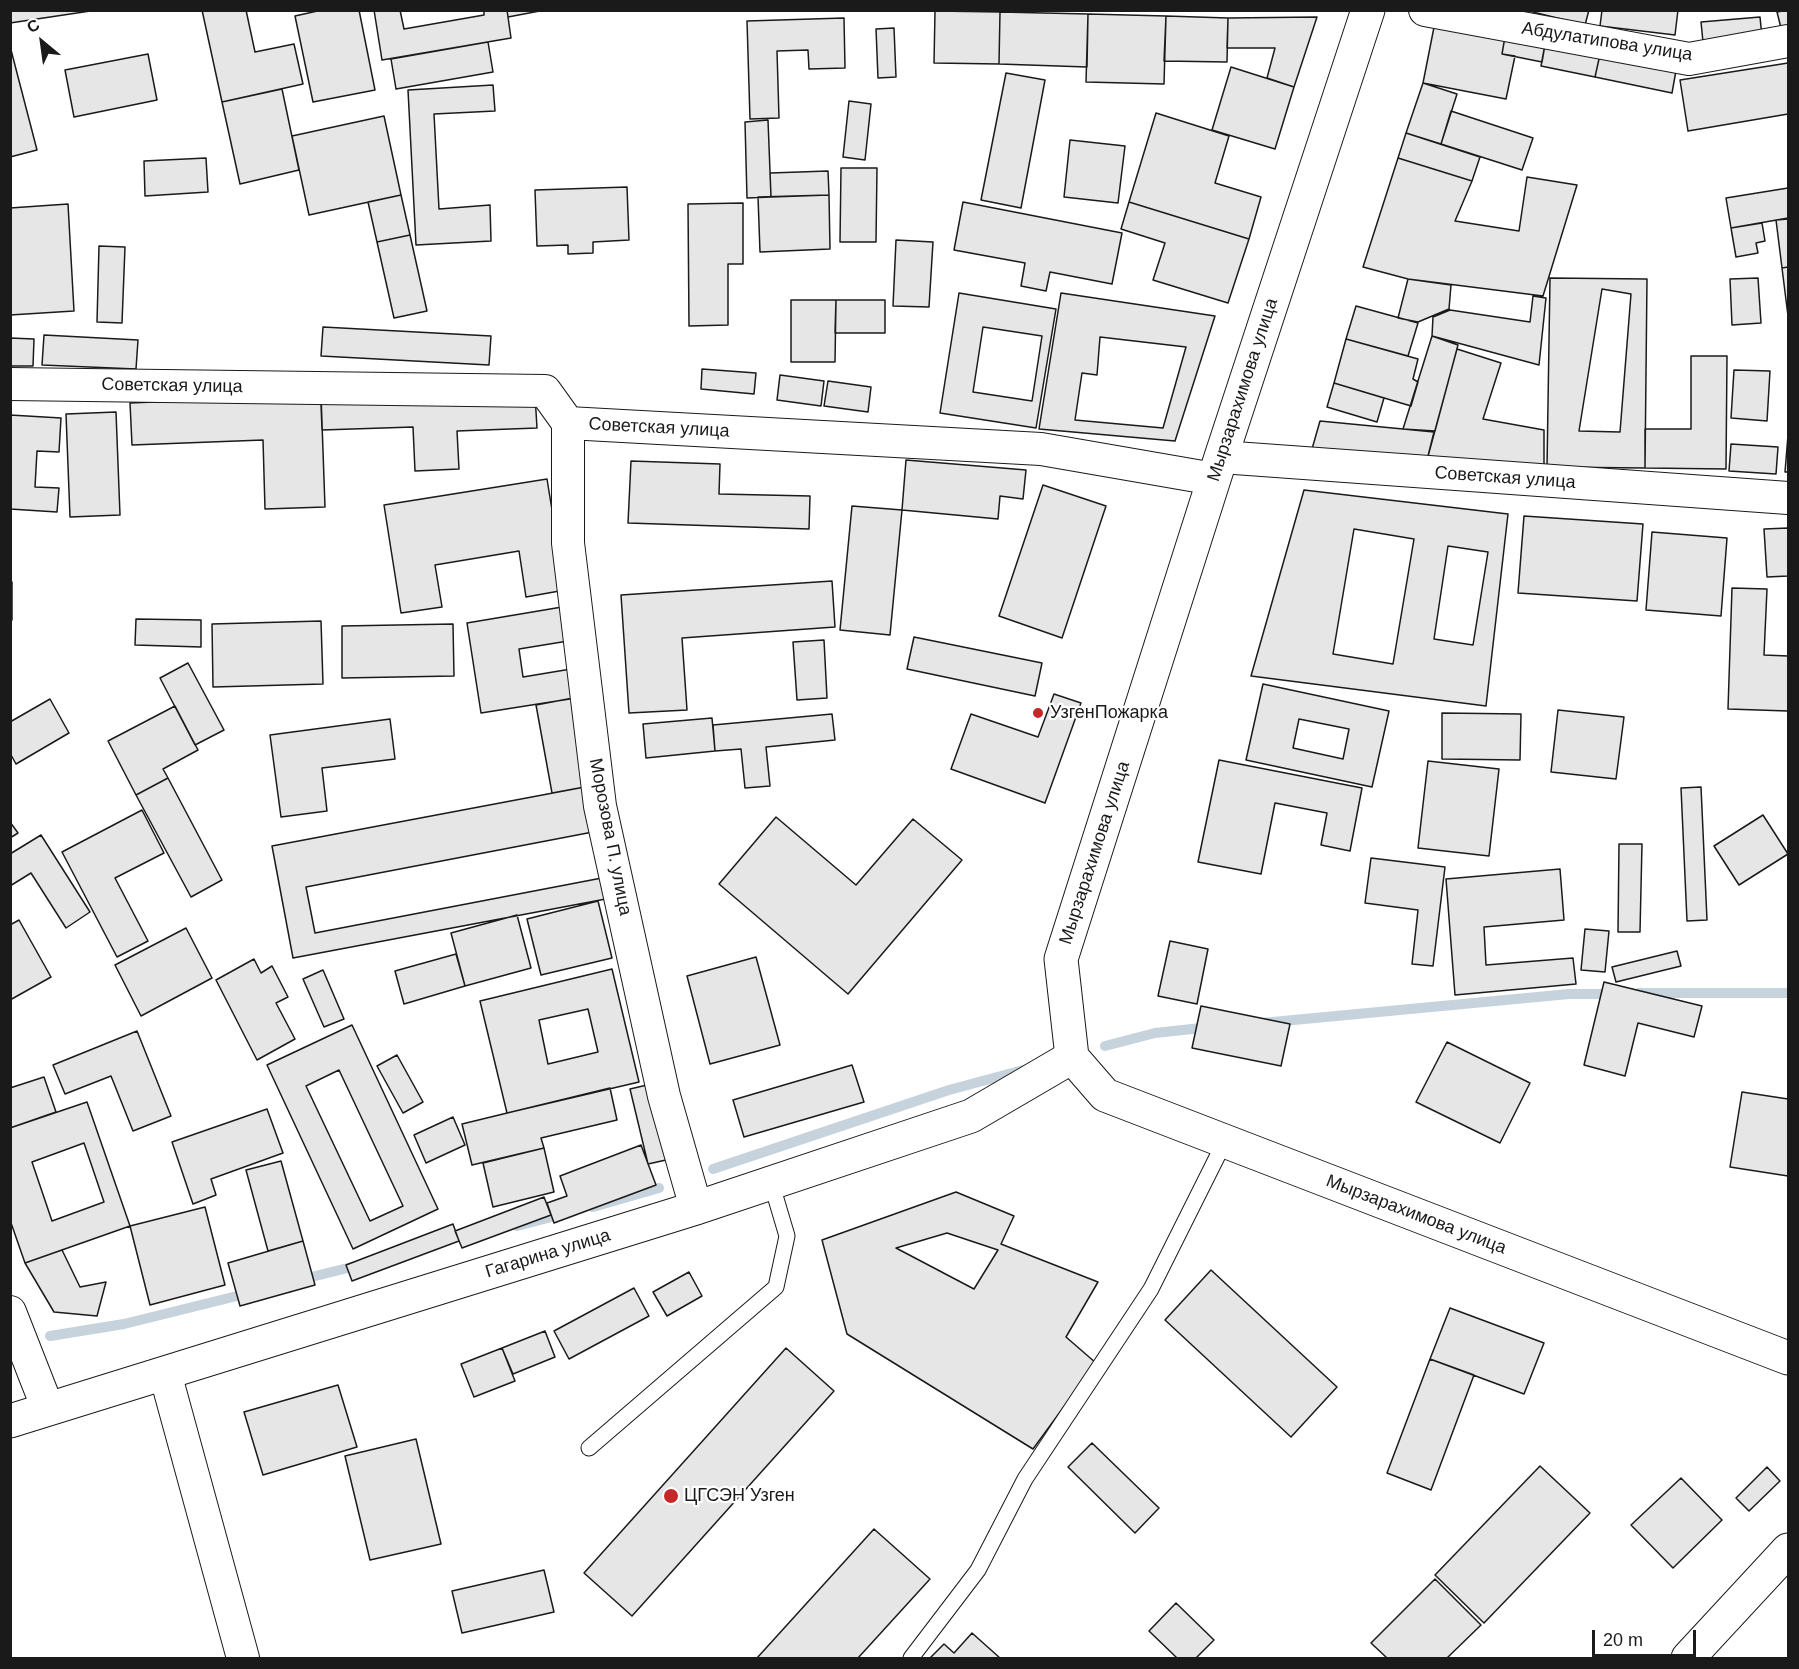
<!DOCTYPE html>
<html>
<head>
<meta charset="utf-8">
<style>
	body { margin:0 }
	#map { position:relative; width:1799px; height:1669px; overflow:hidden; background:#fff; font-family:Helvetica,sans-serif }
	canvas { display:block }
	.frame { position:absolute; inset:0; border:12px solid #1a1a1a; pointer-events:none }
	.north { position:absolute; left:12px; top:12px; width:60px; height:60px; -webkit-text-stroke:4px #fff; paint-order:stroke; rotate:331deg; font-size:16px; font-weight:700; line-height:24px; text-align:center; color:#1a1a1a }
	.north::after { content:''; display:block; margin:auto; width:21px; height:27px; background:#1a1a1a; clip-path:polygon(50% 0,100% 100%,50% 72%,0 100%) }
	.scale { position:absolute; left:1592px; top:1630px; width:104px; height:27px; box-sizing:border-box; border:3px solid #1a1a1a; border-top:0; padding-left:8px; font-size:18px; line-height:21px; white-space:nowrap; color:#1a1a1a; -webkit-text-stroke:4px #fff; paint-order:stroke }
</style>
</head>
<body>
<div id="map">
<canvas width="1799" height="1669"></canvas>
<div class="frame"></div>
<div class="north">С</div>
<div class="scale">20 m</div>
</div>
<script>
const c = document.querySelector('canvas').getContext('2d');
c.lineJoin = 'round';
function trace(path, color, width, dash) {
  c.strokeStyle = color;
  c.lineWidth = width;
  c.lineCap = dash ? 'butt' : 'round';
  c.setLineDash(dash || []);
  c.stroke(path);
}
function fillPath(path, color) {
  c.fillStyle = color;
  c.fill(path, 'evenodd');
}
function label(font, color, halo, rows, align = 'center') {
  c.font = font + ' Helvetica,sans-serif';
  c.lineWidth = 4.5;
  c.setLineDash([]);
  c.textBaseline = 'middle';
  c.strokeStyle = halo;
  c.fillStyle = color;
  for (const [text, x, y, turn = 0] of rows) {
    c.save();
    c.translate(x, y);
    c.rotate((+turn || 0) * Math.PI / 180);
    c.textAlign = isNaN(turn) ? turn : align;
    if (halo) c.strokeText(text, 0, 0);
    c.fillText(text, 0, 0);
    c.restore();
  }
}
trace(new Path2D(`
	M1639,993H1788
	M1262,1023L1569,994H1614
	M1105,1046L1155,1033L1211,1027
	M713,1169L949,1090L1027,1069
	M593,1207L659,1188
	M517,1226L563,1214
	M299,1280L360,1265
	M50,1336L124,1324L249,1293`), '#c6d2dc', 10);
const building = new Path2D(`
	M10,10H97L10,23Z
	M202,10H246L255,52L294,44L303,84L222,102Z
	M322,10H359L375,90L313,102L295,16Z
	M374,10H400L404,29L484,15V10H507L511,38L382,60Z
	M507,10H545L508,17Z
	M1525,10H1589L1585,25Z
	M1602,10H1678L1675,35L1600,26Z
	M1788,10V31L1782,32L1777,12Z
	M935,11L1000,12L999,64L934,63Z
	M1000,12L1088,14L1087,67L999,64Z
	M1088,14L1166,16L1164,84L1086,82Z
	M1166,16L1228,18L1227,62L1164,61Z
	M1317,17L1294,87L1267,78L1275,48H1227L1228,18Z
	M1436,17L1506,31L1502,54L1515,56L1506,99L1423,83Z
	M1760,17L1762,37L1703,42L1701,22Z
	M844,18L845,68L809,69L808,50L777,51L779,118L750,119L747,21Z
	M894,28L896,77L878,78L876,29Z
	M1506,31L1546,39L1542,62L1502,54Z
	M1546,39L1601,50L1595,77L1541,66Z
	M488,42L493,72L396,89L391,59Z
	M10,46L37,150L10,157Z
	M1601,50L1677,65L1672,93L1595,77Z
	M148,54L157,100L74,117L65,70Z
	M1788,63V114L1688,131L1680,80Z
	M1231,67L1294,87L1275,149L1212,130Z
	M1006,73L1045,80L1021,208L981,200Z
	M1423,83L1457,94L1441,144L1406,133Z
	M493,85L495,111L434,114L439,209L490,205L491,241L416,245L408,90Z
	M282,89L299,170L240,184L222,102Z
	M849,101L871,104L865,160L843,157Z
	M1451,111L1533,138L1522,170L1441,144Z
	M1156,113L1229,136L1215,183L1261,197L1249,239L1129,202Z
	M384,116L401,195L309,215L292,136Z
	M768,120L771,197L747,198L745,122Z
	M1406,133L1480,157L1472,181L1398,158Z
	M1070,140L1125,146L1118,203L1064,197Z
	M206,158L208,192L145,196L144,161Z
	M1398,158L1472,181L1455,221L1519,231L1527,177L1577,185L1543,296L1408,279L1363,267Z
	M841,168H877L876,242H840Z
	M828,171L829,195L771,197L770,173Z
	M627,187L629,240L593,242V253L568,254V245L537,246L535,190Z
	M1788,188V218L1731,228L1726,198Z
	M401,195L410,235L377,242L368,202Z
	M829,195L830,249L760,252L758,197Z
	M963,202L1122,233L1112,284L1050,272L1046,291L1021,286L1025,263L954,250Z
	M1129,202L1249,239L1228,303L1153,280L1165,243L1121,229Z
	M743,203V264H728V325L689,326L688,204Z
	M68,204L74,311L10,315V208Z
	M1788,219V267L1782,268L1776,220Z
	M1762,223L1765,241L1756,243L1758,253L1736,257L1731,228Z
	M410,235L427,311L394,318L377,242Z
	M896,240L933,242L929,307L893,306Z
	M99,246L125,247L122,323L97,322Z
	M1788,267V316L1782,268Z
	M1550,278L1647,279L1645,468L1547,467ZM1602,289L1631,294L1620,432L1579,431Z
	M1758,278L1761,323L1732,325L1730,279Z
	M1408,279L1451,285L1449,309L1418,322L1398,318Z
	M959,293L1056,309L1036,428L940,413ZM983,327L1042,336L1032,401L973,392Z
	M1061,293L1215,316L1175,441L1039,429ZM1100,337L1186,347L1163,428L1075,420L1082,373L1097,375Z
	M1533,296L1546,298L1539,365L1432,336L1433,317L1450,310L1530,322Z
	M791,300H836L835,362H791Z
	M836,300H885V333H835Z
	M1356,306L1418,323L1408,356L1346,339Z
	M323,327L491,336L489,365L321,356Z
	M44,335L138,340L136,369L42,365Z
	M1432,336L1458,345L1435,431L1403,429Z
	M10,338L34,339L33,366H10Z
	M1346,339L1418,359L1413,379L1418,382L1411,406L1334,383Z
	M1457,349L1501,363L1483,419L1544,430V467L1427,460Z
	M1691,356H1727L1726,469L1645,468V429H1691Z
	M702,369L756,373L754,394L701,389Z
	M1734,370L1770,371L1767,421L1731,418Z
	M780,375L824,381L821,406L777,400Z
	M828,381L871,387L868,412L824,406Z
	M1334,383L1384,398L1377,422L1327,407Z
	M321,395L325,507L265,509L263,440L132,445L130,403Z
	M535,395L537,428L457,431L459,469L415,471L413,427L322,430L321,404Z
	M116,412L120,515L70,517L66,414Z
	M10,415L61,418L59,452L37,451L35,487L59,488L57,512L10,509Z
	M1320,421L1434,432L1427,460L1312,449Z
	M1788,435V472H1785Z
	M1731,444L1778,447L1776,474L1729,471Z
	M906,460L1026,470L1023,499L1000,496L998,519L902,510Z
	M631,461L720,464L719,494L810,496L809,529L628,523Z
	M547,479L565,590L526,597L519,551L435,565L442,607L401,613L384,505Z
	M1043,485L1106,506L1062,638L999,616Z
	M1304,490L1508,514L1486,706L1251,676ZM1354,529L1414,539L1393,664L1333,654ZM1448,546L1488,552L1473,645L1434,639Z
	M852,506L902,510L890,635L840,630Z
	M1524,516L1643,524L1637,601L1518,593Z
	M1788,528V576L1767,577L1764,529Z
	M1652,532L1727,538L1721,616L1646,610Z
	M832,581L835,627L682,638L687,710L629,713L621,595Z
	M10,582H12V620H10Z
	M1732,588L1767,589L1764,655L1788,656V711L1728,709Z
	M562,607L568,641L519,649L523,677L571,669L576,698L481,713L467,623Z
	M136,619L201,620V647L135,645Z
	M321,621L323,684L213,687L212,624Z
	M453,624L454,676L342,678V626Z
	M914,637L1042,663L1035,696L907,669Z
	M824,640L827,698L797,700L793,642Z
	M188,663L224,730L195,745L160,678Z
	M1263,684L1389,711L1372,787L1246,760ZM1299,719L1349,729L1343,759L1293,748Z
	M1054,694L1081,703L1045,803L951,769L971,714L1038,737Z
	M573,698L590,786L552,793L536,705Z
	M50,699L69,733L16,764L10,753V722Z
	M175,706L198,750L163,769L168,778L136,795L108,741Z
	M1558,710L1624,717L1616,779L1551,772Z
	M1442,713L1521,714L1520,760L1442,759Z
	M832,714L835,740L766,747L770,786L745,788L741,749L715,751L713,725Z
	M712,718L715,751L646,758L643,724Z
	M390,719L395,759L322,768L327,811L281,817L270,735Z
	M1219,760L1362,788L1350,851L1321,845L1327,813L1275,803L1261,874L1198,862Z
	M1428,761L1499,769L1489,856L1418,848Z
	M168,778L222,880L191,897L136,795Z
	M590,786L598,831L306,887L315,933L607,877L611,898L293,958L272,846Z
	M1701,787L1707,920L1687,921L1681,788Z
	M142,810L164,853L115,878L148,941L117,957L62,852Z
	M1763,815L1788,854L1739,885L1714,846Z
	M776,817L856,885L913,819L962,860L848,994L719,884Z
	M10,822L18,833L10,838Z
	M41,835L90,912L66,928L31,873L10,886V854Z
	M1619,844H1642L1640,932H1618Z
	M1371,858L1445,867L1433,966L1412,964L1418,910L1365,903Z
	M1560,869L1564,920L1484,927L1486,965L1573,958L1576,984L1455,995L1446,879Z
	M598,901L612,958L541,975L527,919Z
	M517,915L531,968L465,986L451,933Z
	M19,920L51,977L10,1000V925Z
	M186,928L212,978L141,1016L115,965Z
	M1585,929L1609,931L1605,972L1581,970Z
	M1170,941L1208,949L1197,1004L1158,996Z
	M1677,951L1681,966L1616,982L1612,967Z
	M456,954L465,986L404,1004L395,971Z
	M756,957L780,1045L710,1064L687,976Z
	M254,959L261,973L272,966L288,997L276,1003L295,1039L257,1060L216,980Z
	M612,969L639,1082L507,1113L480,1001ZM588,1009L598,1052L548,1064L539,1020Z
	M323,970L344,1019L324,1027L303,979Z
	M1604,982L1702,1006L1694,1037L1638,1023L1625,1076L1584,1065Z
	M1201,1006L1290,1024L1281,1066L1192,1048Z
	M352,1025L438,1209L353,1249L267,1065ZM339,1070L403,1206L370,1221L306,1086Z
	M137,1031L171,1116L133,1131L111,1076L65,1094L53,1065Z
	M1447,1042L1530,1083L1500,1143L1416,1102Z
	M397,1055L423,1102L403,1113L377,1066Z
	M852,1065L864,1102L744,1137L733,1100Z
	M44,1077L56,1112L10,1128V1088Z
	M647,1085L666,1160L648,1164L630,1089Z
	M610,1088L617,1120L541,1138L544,1148L472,1165L462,1124Z
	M1742,1092L1788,1099V1176L1730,1167Z
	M87,1102L130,1226L25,1263L10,1220V1128ZM84,1143L104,1202L52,1221L32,1162Z
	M267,1109L283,1153L211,1179L216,1195L193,1204L172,1142Z
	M453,1117L465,1145L426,1163L414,1135Z
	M641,1145L656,1185L554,1223L547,1203L567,1196L560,1176Z
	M544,1148L554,1192L493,1207L483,1163Z
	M281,1161L303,1241L268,1251L246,1170Z
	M956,1192L1014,1216L1001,1244L1098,1282L1066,1337L1096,1363L1033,1449L847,1334L822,1240ZM947,1233L998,1250L974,1289L896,1248Z
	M544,1197L551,1215L462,1248L455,1231Z
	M205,1207L225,1285L150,1305L130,1226Z
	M453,1224L459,1241L352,1281L346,1265Z
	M303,1241L315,1285L240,1306L228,1263Z
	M62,1250L80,1287L106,1282L97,1316L54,1312L25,1263Z
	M1211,1270L1337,1387L1291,1437L1165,1320Z
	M689,1272L702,1296L667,1316L653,1292Z
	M634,1288L649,1316L569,1359L554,1331Z
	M1450,1308L1544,1343L1524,1394L1430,1359Z
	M545,1331L555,1357L513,1374L502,1348Z
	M502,1348L515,1381L474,1397L461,1364Z
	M786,1348L834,1391L632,1616L584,1573Z
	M1430,1359L1474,1375L1431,1490L1387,1473Z
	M338,1385L357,1447L263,1475L244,1412Z
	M416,1439L441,1544L370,1560L345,1456Z
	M1092,1443L1159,1508L1135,1533L1068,1467Z
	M1540,1466L1590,1513L1484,1623L1435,1575Z
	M1767,1467L1780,1481L1749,1511L1736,1498Z
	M1681,1478L1722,1520L1673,1568L1631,1525Z
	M874,1529L930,1579L858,1658H757Z
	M544,1570L554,1612L462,1633L452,1591Z
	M1435,1579L1481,1625L1447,1658H1387L1371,1643Z
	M1176,1603L1214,1640L1196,1658H1177L1149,1631Z
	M972,1633L1000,1658H930L944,1644L954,1653Z`);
fillPath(building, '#e6e6e6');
trace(building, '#1a1a1a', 1.5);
const lane = new Path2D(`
	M589,1448L776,1287L787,1236L771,1182
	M911,1658L978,1570L1025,1479L1151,1289L1225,1141`);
const street = new Path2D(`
	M1425,10L1689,59L1788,41
	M10,384L545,391L568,423L1041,449L1214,479
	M568,423V543L600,806L664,1096L696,1208
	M1221,457L1788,498
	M10,1312L48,1409
	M165,1373L243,1658`);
const secondary = new Path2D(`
	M10,1421L696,1208L971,1116L1072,1057`);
const primary = new Path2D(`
	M1368,10L1221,457L1061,959L1072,1057L1105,1095L1788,1358
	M1688,1658L1788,1550`);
trace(lane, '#1a1a1a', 17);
trace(street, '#1a1a1a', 34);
trace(secondary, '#1a1a1a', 35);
trace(primary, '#1a1a1a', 35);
trace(lane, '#fff', 15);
trace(street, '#fff', 32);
trace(secondary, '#fff', 33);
trace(primary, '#fff', 33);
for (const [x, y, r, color] of [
	[1038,713,6,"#c62828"],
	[671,1496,8,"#c62828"]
]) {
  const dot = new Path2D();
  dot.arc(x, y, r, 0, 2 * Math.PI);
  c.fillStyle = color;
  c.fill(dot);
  trace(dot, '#fff', 2);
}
label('18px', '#1a1a1a', '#fff', [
	["Абдулатипова улица",1607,42,9],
	["Советская улица",172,386,1],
	["Мырзарахимова улица",1243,390,-72],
	["Советская улица",659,428,3],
	["Советская улица",1505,478,4],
	["Морозова П. улица",610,837,79],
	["Мырзарахимова улица",1095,853,-72],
	["Мырзарахимова улица",1416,1215,21],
	["Гагарина улица",548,1254,-17]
]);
label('18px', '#1a1a1a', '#fff', [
	["УзгенПожарка",1050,713],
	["ЦГСЭН Узген",684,1496]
], 'left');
</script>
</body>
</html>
